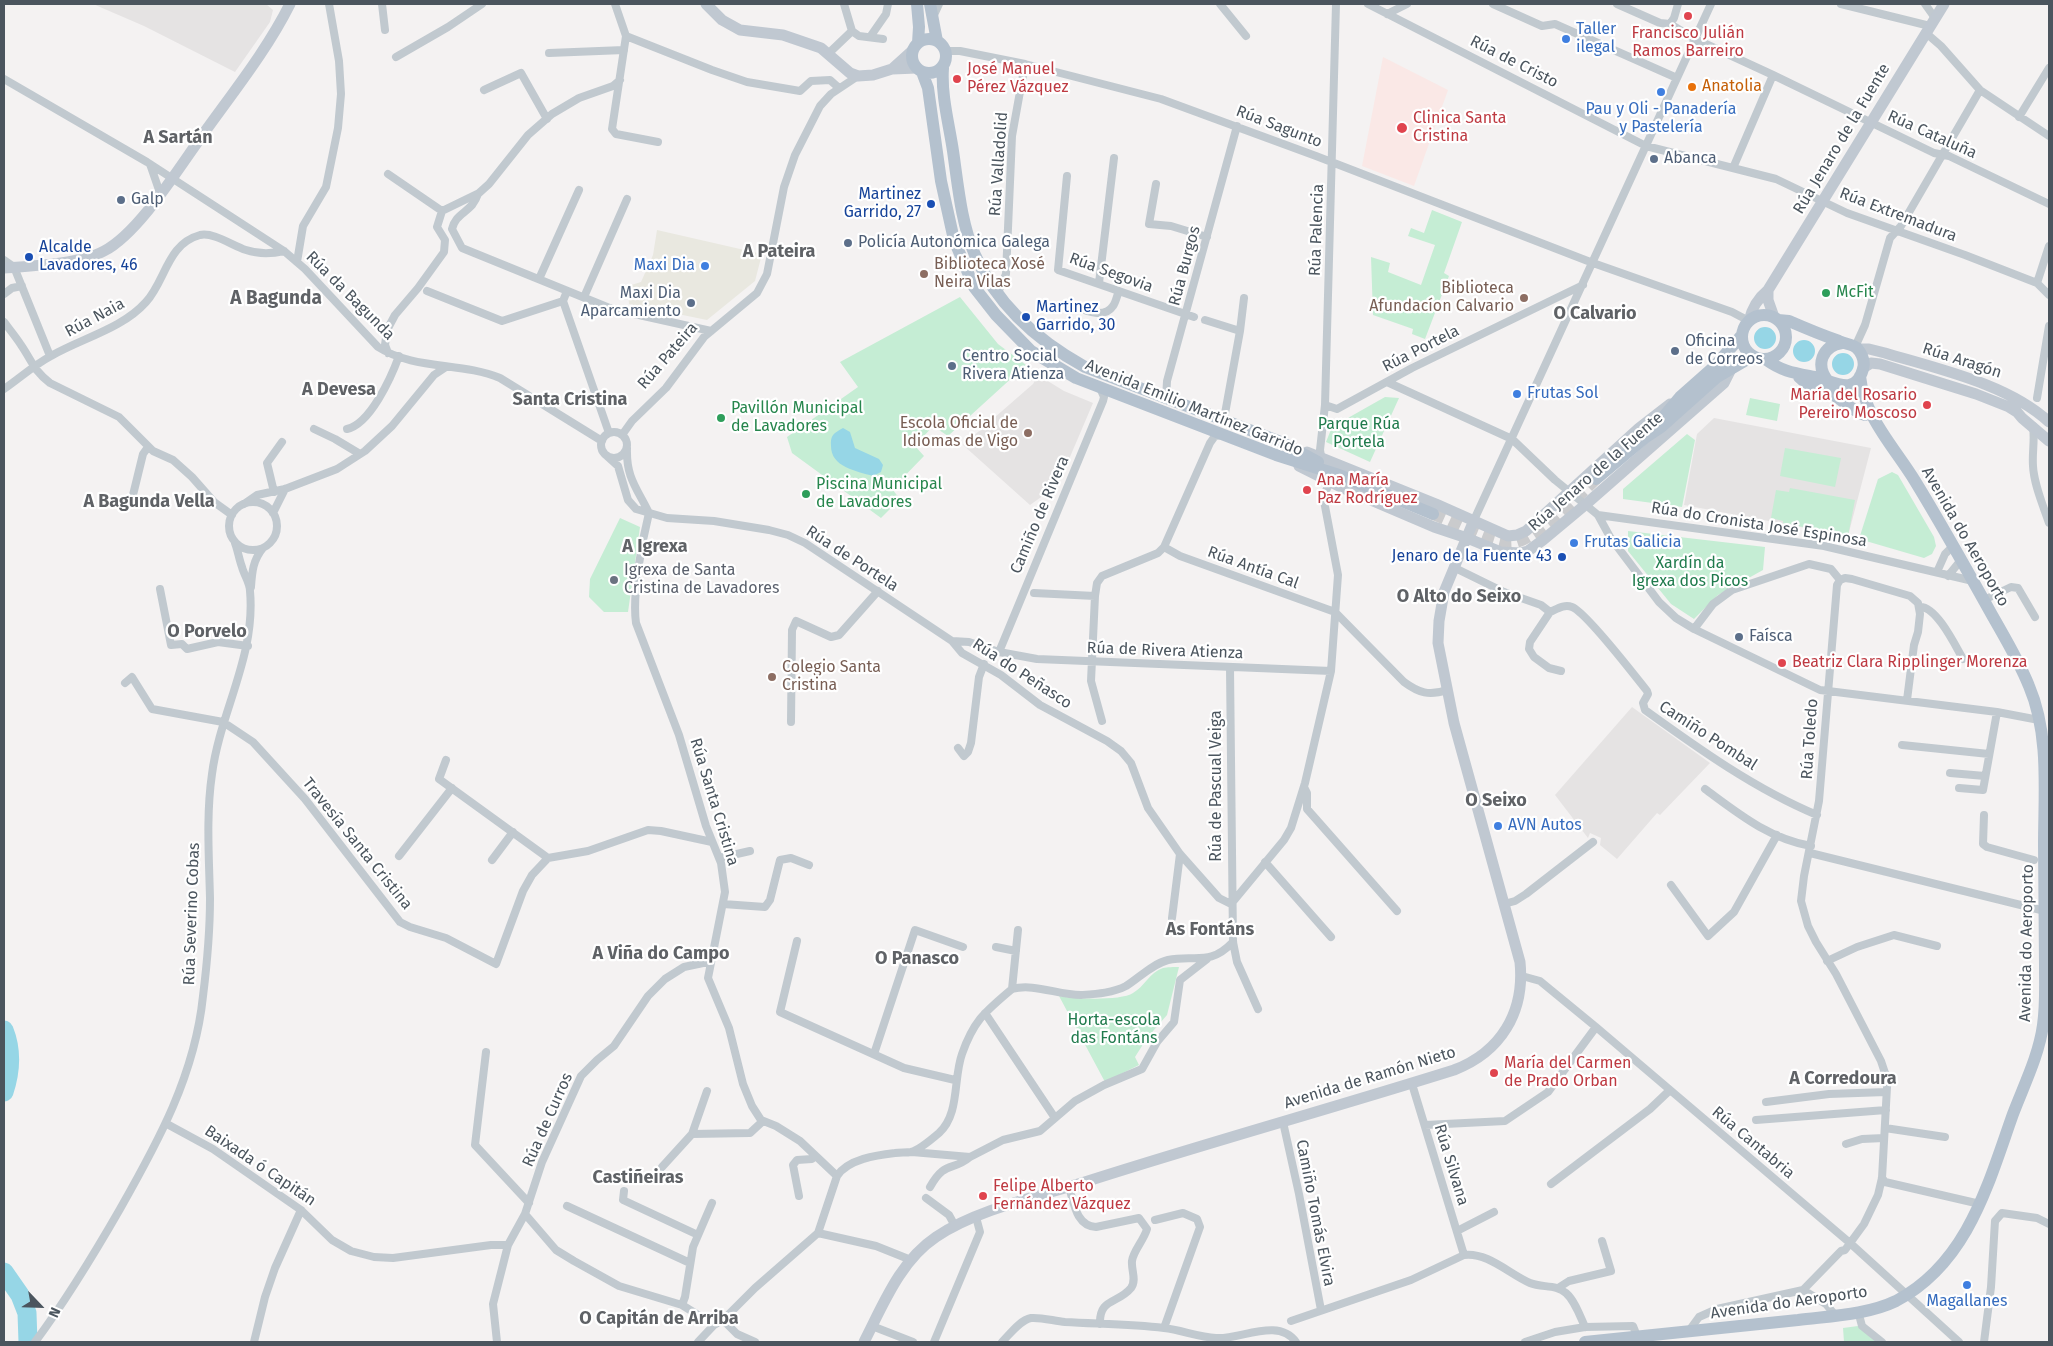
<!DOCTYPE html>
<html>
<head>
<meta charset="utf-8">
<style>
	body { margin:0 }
	#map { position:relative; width:2053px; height:1346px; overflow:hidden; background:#f4f2f2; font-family:"Fira Sans",sans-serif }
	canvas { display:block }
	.frame { position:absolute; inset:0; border:5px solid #4b555e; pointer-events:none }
	.north { position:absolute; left:15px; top:1281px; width:50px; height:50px; -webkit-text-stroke:4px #fff; paint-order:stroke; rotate:114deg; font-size:14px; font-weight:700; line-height:20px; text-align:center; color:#4b555e }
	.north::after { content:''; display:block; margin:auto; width:18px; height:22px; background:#4b555e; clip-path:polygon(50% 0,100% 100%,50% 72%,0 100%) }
</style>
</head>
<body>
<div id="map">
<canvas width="2053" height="1346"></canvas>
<div class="frame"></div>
<div class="north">N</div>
</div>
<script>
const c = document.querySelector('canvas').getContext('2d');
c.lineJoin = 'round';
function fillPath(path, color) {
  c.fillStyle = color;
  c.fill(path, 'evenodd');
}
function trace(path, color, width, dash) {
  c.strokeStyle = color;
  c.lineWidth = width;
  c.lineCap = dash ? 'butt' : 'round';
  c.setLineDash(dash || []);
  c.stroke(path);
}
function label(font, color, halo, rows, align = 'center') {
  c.font = font + ' "Fira Sans",sans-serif';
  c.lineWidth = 4.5;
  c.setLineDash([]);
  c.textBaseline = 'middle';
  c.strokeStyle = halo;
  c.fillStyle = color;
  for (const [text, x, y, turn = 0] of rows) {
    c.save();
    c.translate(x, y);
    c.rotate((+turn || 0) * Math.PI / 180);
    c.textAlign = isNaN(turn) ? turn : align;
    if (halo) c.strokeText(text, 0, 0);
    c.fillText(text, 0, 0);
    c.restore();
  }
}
fillPath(new Path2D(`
	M657,230L762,254L755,281L707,320L629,304L628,286L641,282L653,255Z`), '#e9e8e0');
fillPath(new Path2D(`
	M93,4H266L273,10L270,22L235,72L144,26Z
	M1038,375L1064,391L1093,403L1058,485L1030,505L963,445L1033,384Z
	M1714,418L1871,448L1848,536L1684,505L1697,434Z
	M1632,707L1710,763L1660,815L1657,813L1617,859L1600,845L1601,838L1590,833L1588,838L1555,795Z`), '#e5e3e3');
fillPath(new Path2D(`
	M1383,57L1448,90L1414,186L1362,166Z`), '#fae8e6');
fillPath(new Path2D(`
	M1432,210L1462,222L1444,273L1449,276L1425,339L1412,334L1413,329L1373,315L1371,257L1390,263L1388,272L1421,285L1435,245L1408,236L1411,228L1424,233Z
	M960,297L998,344L1026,365L948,436L933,426L915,446L924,456L892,489L900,499L881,518L792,453L787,437L858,387L840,362Z
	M1385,397L1399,398L1370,462L1326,442L1332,427Z
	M1750,398L1780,404L1777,421L1746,415Z
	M1687,434L1695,440L1682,507L1623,499V489Z
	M1785,448L1841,458L1835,487L1780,476Z
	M1892,472L1898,475L1934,537L1936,546L1932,554L1924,558L1859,539L1878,479Z
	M1790,488L1855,500L1848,536L1783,523V521L1771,518L1776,490L1789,492Z
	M620,518L640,527L628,612H604L589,597L590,579Z
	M1628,531L1765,547L1763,570L1718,595L1694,619L1671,604L1628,551Z
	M1179,967L1167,1015L1147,1038L1135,1057L1139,1065L1105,1082L1059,996C1074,999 1121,1001 1133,993C1144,987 1150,972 1163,968C1167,967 1174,967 1179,967Z
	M1858,1326L1876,1342H1844L1843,1328Z`), '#c5edd4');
fillPath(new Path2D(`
	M1754 338a11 11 0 1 1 22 0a11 11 0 1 1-22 0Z
	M1793 351a11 11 0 1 1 22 0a11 11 0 1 1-22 0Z
	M1832 364a11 11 0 1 1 22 0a11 11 0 1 1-22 0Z
	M843,428L850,432L855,448L879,459L883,465L881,472L873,476C856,471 831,467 831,446C830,435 834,433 843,428Z`), '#96d6e6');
trace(new Path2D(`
	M4,1030C12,1050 11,1071 4,1092
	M4,1272L20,1295L27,1313L28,1342`), '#96d6e6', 19);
trace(new Path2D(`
	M1433,514C1454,522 1489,542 1510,543C1531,544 1579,495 1596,479`), '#cacbcd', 12, [12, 6]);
trace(new Path2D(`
	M382,4L385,30
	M615,4L626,36L612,129L616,134L658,142
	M844,4L852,31
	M1220,4L1246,36
	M1368,4L1646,146L1776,179L1847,213L1965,255L2037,283L2049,295
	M1493,4L1542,26L1555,24L1677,78
	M1617,4L1660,23L1670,24
	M1841,4L1930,26
	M1925,4L1935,18
	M1387,14L1407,4
	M933,17L939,4
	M1670,24L1695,39L1773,75L1934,153L1949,156L2049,204
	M1670,24L1674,18L1678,4
	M1926,33L1941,46L1980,90L2049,136
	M626,36L712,70L747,82L800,91L811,81L830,80L839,88
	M870,37L886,14L888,4
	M946,51H960L1025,64L1161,99L1316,156L1593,263L1732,312L1749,321
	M549,53L624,50
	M829,53L852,31L859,36L883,39
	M396,57L448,27L482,4
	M4,79L147,162L284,251L305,269L378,347C414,370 462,362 500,378L602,441
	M484,90L521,73L547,119
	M2019,117L2049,68
	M150,164L160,193
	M1733,168L1773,75
	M388,174L442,211
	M1067,176L1058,270L1194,317
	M1156,184L1149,224L1171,226L1207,237
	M478,194C477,197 475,201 472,205C464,214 455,216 452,229L462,248L612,309L711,331
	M4,260L14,267L50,356
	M297,262L303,226L326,187L338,128L341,94L339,61L329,4
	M539,279L579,190
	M1099,283L1114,158
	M2037,283L2049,246
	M427,291L502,321L563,301L567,291
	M4,294L12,288L22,286
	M997,295L1006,274L1012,136L1025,64
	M584,297L627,199
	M563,301L609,433
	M1068,304C1080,308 1103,321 1113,306C1116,302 1117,295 1119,291
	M1205,320L1240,331L1224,419
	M4,322C10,330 16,337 21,345C32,361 34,371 50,383L119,417L153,451L173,460L192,477L214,502L232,515
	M1240,331L1244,298
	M1855,347L1865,325L1890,238L1901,226L1980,90
	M388,353L385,345L387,330L395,315L418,288L444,252L445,240L437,227L442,211L479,193L489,184L528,135L552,114L579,98L613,86L620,80
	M1387,382L1512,439L1555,480L1598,515L1610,537L1659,602L1676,618L1694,629L1820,690L1997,712L2039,720
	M4,389C20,378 34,365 51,356C82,338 122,329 146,302C166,280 167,244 200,235C214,232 233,246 246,250C258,254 271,254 284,251
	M2037,398L2049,326
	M1166,399L1167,381L1237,126
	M1325,405L1337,409L1412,368L1583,285
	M2033,426C2035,441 2032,452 2033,466C2034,485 2043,505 2049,523
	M314,429L335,439L360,454
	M347,429C370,424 391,378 399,356
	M601 445a13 13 0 1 1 26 0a13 13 0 1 1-26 0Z
	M622,435L632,421L666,388L704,337L757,293L767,274L784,187L795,155L820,106L831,94L858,76
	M627,448C626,478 637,488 649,513
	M607,456L618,466L628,500L636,509L667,518L714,521L769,530L788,535L805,543L952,641L969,642L999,652L1037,659L1331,671
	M1321,456L1320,450L1325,405L1336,4
	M274,492L267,463L282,442
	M132,499L143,454L148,447
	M229 526a24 24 0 1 1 48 0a24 24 0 1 1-48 0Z
	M244,504L257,495L285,489L337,469L365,451L392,426L434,375L446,367
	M273,513L285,489
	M649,513C642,541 632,595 636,623L679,735L706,826L721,863L725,892L708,978L729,1028L743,1084L752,1106L761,1120L776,1126L800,1141L837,1176L818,1233L755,1288L723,1320L714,1325L698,1342
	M1598,515L1824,546L1973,581
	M1474,520L1711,4
	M1164,547L1180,556L1335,612L1404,682C1419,693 1429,696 1447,690
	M1453,567L1504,592L1541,605L1550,612C1557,609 1564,604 1572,607C1586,612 1635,676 1647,691L1648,694L1643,703L1645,710C1699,749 1755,789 1817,815
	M1937,572L1945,554L1953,546
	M1948,576L1961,560
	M1840,580L1845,578L1852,579L1910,596L1918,603L1920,614L1918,632L1914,645L1907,700
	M251,587C252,572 253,560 263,548
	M160,589L171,645L182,644L187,649L218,642L248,646
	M1034,593L1095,596
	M1984,600L2011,587L2018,588L2035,617
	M1920,607C1936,606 1955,645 1963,659
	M1550,612L1530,642L1529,649L1534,657L1549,668L1561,671
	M1694,629L1713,604L1732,590L1809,564L1831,569L1840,580
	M952,641L962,653L1001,675L1040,705L1107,741L1121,751L1131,763L1148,808L1180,854L1219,898L1231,904
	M999,652L1103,401L1104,397L1100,388
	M1230,668L1233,942L1237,962L1258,1009
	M125,683L132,677L152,709L223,722L253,742L305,799L400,922L410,927L446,938L496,964L523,891L532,875L548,858L588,851L648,830L661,831L712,842
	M1102,721L1091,681L1095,596L1097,583L1102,576L1158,553L1164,547L1210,443L1215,436L1222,435
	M791,722L792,630L796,621L831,637L839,635L878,591
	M1902,745L1989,754
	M958,748L964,756L968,752L971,743L979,677L984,664
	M446,760L439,779L548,858
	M1950,773L1985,776
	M1304,787L1307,793V809L1397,911
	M1959,788L1983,790L1997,712
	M1705,789C1739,814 1768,838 1811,846
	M1984,815L1983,844L1987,847L2034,860
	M1810,853L2045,911
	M399,856L452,788
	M719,858L750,851
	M492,860L513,832
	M1265,862L1331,937
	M1671,885L1708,936L1734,912L1777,835
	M723,904L765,907L770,900L780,860L791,858L809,865
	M1231,904L1284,840L1291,828L1305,783L1331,671L1338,575L1324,501V495L1330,482
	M1504,904L1515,901L1526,894L1593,842
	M1172,918L1180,854
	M797,941L780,1012L904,1068L955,1080
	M996,947L1016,951
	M1827,961L1857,947L1894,935L1937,946
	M1522,976L1540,981L1596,1027L1850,1243L1959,1342
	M1012,989L1018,930
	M985,1013L1055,1118
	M486,1052L475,1145L529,1203
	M874,1054L915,930L963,947
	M1412,1084L1464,1255
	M1766,1102L1829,1094L1886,1092
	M1756,1120L1886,1110
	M1283,1122L1299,1194L1321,1310
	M167,1124L213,1149L301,1210L332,1240L351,1251L374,1257L393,1258L491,1245H508
	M1425,1125L1505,1121L1548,1092L1596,1027
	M1885,1128L1945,1137
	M692,1134L707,1091
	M1846,1144L1862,1139L1884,1138
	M912,1152L970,1157L1003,1140L1040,1131L1075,1101L1104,1085L1142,1069L1157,1042L1174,1022L1180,980L1207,959
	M662,1167L692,1134L750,1133L763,1121
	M837,1176C848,1159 877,1155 895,1153C900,1152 906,1153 911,1152C919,1150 932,1139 939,1133C960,1114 953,1079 962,1054C974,1020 985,1012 1012,989C1034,983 1058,995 1081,995C1095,994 1113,993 1126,986C1139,978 1152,964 1168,960C1195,954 1209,967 1233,942
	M1882,1178L1885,1182L1980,1204
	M1551,1184L1650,1109L1670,1090
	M930,1187C945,1160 952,1172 970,1157
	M1069,1187C1074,1203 1076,1226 1096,1227L1139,1218L1147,1229C1144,1240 1133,1251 1132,1261C1131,1270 1137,1280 1131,1288C1118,1304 1099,1298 1100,1324
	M624,1191L623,1200L698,1235
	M799,1196L793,1165L797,1160L812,1159L815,1156
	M926,1198L949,1215L955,1226
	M567,1206L690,1263
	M525,1214L556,1250L574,1261L619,1286L682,1305L714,1325
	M1155,1220L1183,1213L1197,1219L1200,1227L1164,1328
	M1457,1231L1494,1212
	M818,1233L876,1246L911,1260
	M1558,1288L1569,1281L1611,1271L1602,1241
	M1803,1290L1841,1251L1845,1250L1864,1224L1878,1195L1882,1178L1887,1087L1885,1073L1881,1061L1836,974L1816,942L1808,926L1801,901L1804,876L1819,801L1837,585L1840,580
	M682,1305L685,1297L693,1247L712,1203
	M1858,1311L1862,1326L1882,1342
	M723,1320L737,1334L755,1342
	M1291,1321L1411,1280L1464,1255C1488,1252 1509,1274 1530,1283C1542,1288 1556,1284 1566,1293C1575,1301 1580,1316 1585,1327
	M872,1326L913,1342
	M1688,1332L1699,1317L1717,1309L1803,1290L1826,1304L1835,1315
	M35,1342C67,1299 93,1256 120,1209C158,1142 195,1075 203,996C207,964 210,931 210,898C209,857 206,815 212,774C220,712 256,656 250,591C250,583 244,575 242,567C239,559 238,551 235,543
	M254,1342L265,1297L275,1268L301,1210
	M497,1342L493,1304L508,1245L525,1214L542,1162L581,1076L597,1060L614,1046L648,996L665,979L684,967L703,963H709
	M934,1342L980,1232L976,1217
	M1002,1342C1010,1334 1020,1320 1031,1318C1041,1317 1054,1321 1065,1322C1098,1324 1131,1324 1164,1328C1181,1330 1199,1337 1216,1338C1240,1340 1278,1317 1296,1342
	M1525,1342L1555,1332L1585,1327L1633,1326L1637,1336
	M1984,1342L1991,1287L1995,1221L2002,1213L2037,1218L2049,1224`), '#c1c9cf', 8);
trace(new Path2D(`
	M706,4L722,20L740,30L783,35L821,48L850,73L858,76L873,75L892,69L917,68
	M892,69L913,50
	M4,268C32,266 80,264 104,251C139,233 180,166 204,133C234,91 267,50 290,4
	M1768,290V300L1774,317
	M1749,321C1752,308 1757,299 1768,290L1944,4
	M1857,349H1869L1885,353C1938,369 2008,384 2049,422
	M1863,368L1871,363L1880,364L1976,394L2009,407L2017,412L2022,418L2049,441
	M1307,452L1436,504L1508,536L1517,535L1526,531L1639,428L1670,404
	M1299,466L1345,489L1434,527L1467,538L1501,552L1520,553L1528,551L1543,540L1585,505L1724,383L1730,371
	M864,1342C883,1305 900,1261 936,1237C977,1209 1041,1196 1088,1181C1210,1142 1333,1108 1454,1070C1501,1052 1525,1012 1520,962L1454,723L1438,643L1439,621L1444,592L1474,520`), '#c0c8d1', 11);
trace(new Path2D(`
	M917,4L919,27L918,43
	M930,4L937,41
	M912 56a17 17 0 1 1 34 0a17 17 0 1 1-34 0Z
	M943,68C941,95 949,124 953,151C958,185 961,223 975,255C997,305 1038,341 1085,367L1281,442L1318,462
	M922,72L928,88L941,181L954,240L974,287L996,315L1031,351L1076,378L1276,455L1339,475L1433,514
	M1742 337a22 22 0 1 1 44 0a22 22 0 1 1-44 0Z
	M1765,359C1783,372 1794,373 1815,377C1832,380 1855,398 1863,369C1865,362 1862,354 1857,348C1852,344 1845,344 1839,341C1822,335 1805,328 1789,321L1778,320
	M1799,377C1808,387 1824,389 1835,396C1846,403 1852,411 1865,415
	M1828,381C1815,365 1822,346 1842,343
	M1664,416L1680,397L1715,366L1742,335
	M1596,479L1646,437L1661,427L1717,377L1746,360L1757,358
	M1585,1342C1656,1334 1727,1328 1798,1320C1829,1316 1867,1315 1896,1301C1968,1263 1988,1184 2013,1114C2024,1085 2039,1055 2043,1025C2046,1005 2045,985 2045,965C2045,925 2044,885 2044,845C2044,793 2050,735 2029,686C2019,661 2005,638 1992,615C1967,570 1942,525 1915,481C1895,448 1864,417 1860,376`), '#b4c1ce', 12);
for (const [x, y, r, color] of [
	[1688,16,5,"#e0444e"],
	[1566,39,5,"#3f7fe0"],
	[957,79,5,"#e0444e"],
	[1692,87,5,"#e8710a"],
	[1661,92,5,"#3f7fe0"],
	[1402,128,6,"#e0444e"],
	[1654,159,5,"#5c6f8a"],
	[121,200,5,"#5c6f8a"],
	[931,204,5,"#1a4fb4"],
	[848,243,5,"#5c6f8a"],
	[29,257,5,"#1a4fb4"],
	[705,266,5,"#3f7fe0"],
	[924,274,5,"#8d6e63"],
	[1826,293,5,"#2e9e5b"],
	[1524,298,5,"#8d6e63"],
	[691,303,5,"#5c6f8a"],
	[1026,317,5,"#1a4fb4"],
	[1675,351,5,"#5c6f8a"],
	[952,366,5,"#5c6f8a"],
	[1517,394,5,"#3f7fe0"],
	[1927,405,5,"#e0444e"],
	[721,418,5,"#2e9e5b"],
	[1028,433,5,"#8d6e63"],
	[1307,490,5,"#e0444e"],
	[806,494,5,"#2e9e5b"],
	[1574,543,5,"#3f7fe0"],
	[1562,557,5,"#1a4fb4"],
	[614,580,5,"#6b7280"],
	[1739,637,5,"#5c6f8a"],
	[1782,663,5,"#e0444e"],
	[772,677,5,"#8d6e63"],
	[1498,826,5,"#3f7fe0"],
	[1494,1073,5,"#e0444e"],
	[983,1196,5,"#e0444e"],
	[1967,1285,5,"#3f7fe0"]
]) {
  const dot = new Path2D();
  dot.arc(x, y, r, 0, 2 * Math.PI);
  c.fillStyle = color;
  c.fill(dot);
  trace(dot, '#fff', 2);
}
label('16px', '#366cbe', '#fff', [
	["Taller",1576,30],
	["ilegal",1576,48],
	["Pau y Oli - Panadería",1661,110,"center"],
	["y Pastelería",1661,128,"center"],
	["Maxi Dia",695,266,"right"],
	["Frutas Sol",1527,394],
	["Frutas Galicia",1584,543],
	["AVN Autos",1508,826],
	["Magallanes",1967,1302,"center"]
], 'left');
label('16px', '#be3a42', '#fff', [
	["Francisco Julián",1688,34,"center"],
	["Ramos Barreiro",1688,52,"center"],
	["José Manuel",967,70],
	["Pérez Vázquez",967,88],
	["Clinica Santa",1413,119],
	["Cristina",1413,137],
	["María del Rosario",1917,396,"right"],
	["Pereiro Moscoso",1917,414,"right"],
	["Ana María",1317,481],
	["Paz Rodríguez",1317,499],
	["Beatriz Clara Ripplinger Morenza",1792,663],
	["María del Carmen",1504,1064],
	["de Prado Orban",1504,1082],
	["Felipe Alberto",993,1187],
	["Fernández Vázquez",993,1205]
], 'left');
label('16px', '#4b555e', '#fff', [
	["Rúa de Cristo",1514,62,27],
	["Rúa Sagunto",1279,127,21],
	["Rúa Cataluña",1932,135,24],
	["Rúa Jenaro de la Fuente",1842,139,-59],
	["Rúa Valladolid",999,164,-86],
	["Rúa Extremadura",1898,215,21],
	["Rúa Palencia",1317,230,-88],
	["Rúa Burgos",1185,266,-75],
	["Rúa Segovia",1111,273,20],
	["Rúa da Bagunda",350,296,45],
	["Rúa Naia",95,318,-28],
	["Rúa Portela",1421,349,-27],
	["Rúa Pateira",668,356,-49],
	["Rúa Aragón",1962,361,18],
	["Avenida Emilio Martínez Garrido",1194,408,22],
	["Rúa Jenaro de la Fuente",1596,472,-41],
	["Camiño de Rivera",1040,515,-67],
	["Rúa do Cronista José Espinosa",1759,525,9],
	["Avenida do Aeroporto",1965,537,60],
	["Rúa de Portela",852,559,33],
	["Rúa Antía Cal",1253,568,20],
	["Rúa de Rivera Atienza",1165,651,2],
	["Rúa do Peñasco",1022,674,33],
	["Camiño Pombal",1708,736,33],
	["Rúa Toledo",1810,739,-86],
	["Rúa de Pascual Veiga",1217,786,-90],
	["Rúa Santa Cristina",714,802,73],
	["Travesía Santa Cristina",357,844,51],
	["Rúa Severino Cobas",192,914,-88],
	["Avenida do Aeroporto",2027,943,-89],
	["Avenida de Ramón Nieto",1370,1078,-17],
	["Rúa de Curros",548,1120,-66],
	["Rúa Cantabria",1753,1143,40],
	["Rúa Silvana",1451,1165,73],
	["Baixada ó Capitán",260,1166,34],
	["Camiño Tomás Elvira",1315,1213,79],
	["Avenida do Aeroporto",1789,1303,-8]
]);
label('16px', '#c56008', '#fff', [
	["Anatolia",1702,87]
], 'left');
label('16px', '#4e5e75', '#fff', [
	["Abanca",1664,159],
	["Galp",131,200],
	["Policía Autonómica Galega",858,243],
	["Maxi Dia",681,294,"right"],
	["Aparcamiento",681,312,"right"],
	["Oficina",1685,342],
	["de Correos",1685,360],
	["Centro Social",962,357],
	["Rivera Atienza",962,375],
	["Faísca",1749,637]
], 'left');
label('16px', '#164399', '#fff', [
	["Martinez",921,195],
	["Garrido, 27",921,213],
	["Alcalde",39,248,"left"],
	["Lavadores, 46",39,266,"left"],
	["Martinez",1036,308,"left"],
	["Garrido, 30",1036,326,"left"],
	["Jenaro de la Fuente 43",1552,557]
], 'right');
label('16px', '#785e54', '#fff', [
	["Biblioteca Xosé",934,265],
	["Neira Vilas",934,283],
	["Biblioteca",1514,289,"right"],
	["Afundacíon Calvario",1514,307,"right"],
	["Escola Oficial de",1018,424,"right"],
	["Idiomas de Vigo",1018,442,"right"],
	["Colegio Santa",782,668],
	["Cristina",782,686]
], 'left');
label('16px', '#27864d', '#fff', [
	["McFit",1836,293],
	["Pavillón Municipal",731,409],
	["de Lavadores",731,427],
	["Piscina Municipal",816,485],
	["de Lavadores",816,503]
], 'left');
label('16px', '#207b4d', '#fff', [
	["Parque Rúa",1359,425],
	["Portela",1359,443],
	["Xardín da",1690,564],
	["Igrexa dos Picos",1690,582],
	["Horta-escola",1114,1021],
	["das Fontáns",1114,1039]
]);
label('16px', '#5b616d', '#fff', [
	["Igrexa de Santa",624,571],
	["Cristina de Lavadores",624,589]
], 'left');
label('bold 18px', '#5f6266', '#fff', [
	["A Sartán",178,138],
	["A Pateira",779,252],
	["O Calvario",1595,314],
	["A Devesa",339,390],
	["Santa Cristina",570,400],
	["A Bagunda Vella",149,502],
	["A Igrexa",655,547],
	["O Alto do Seixo",1459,597],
	["O Porvelo",207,632],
	["O Seixo",1496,801],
	["As Fontáns",1210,930],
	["A Viña do Campo",661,954],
	["O Panasco",917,959],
	["A Corredoura",1843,1079],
	["Castiñeiras",638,1178],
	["O Capitán de Arriba",659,1319]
]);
label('bold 19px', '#5f6266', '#fff', [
	["A Bagunda",276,299]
]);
</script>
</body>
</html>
